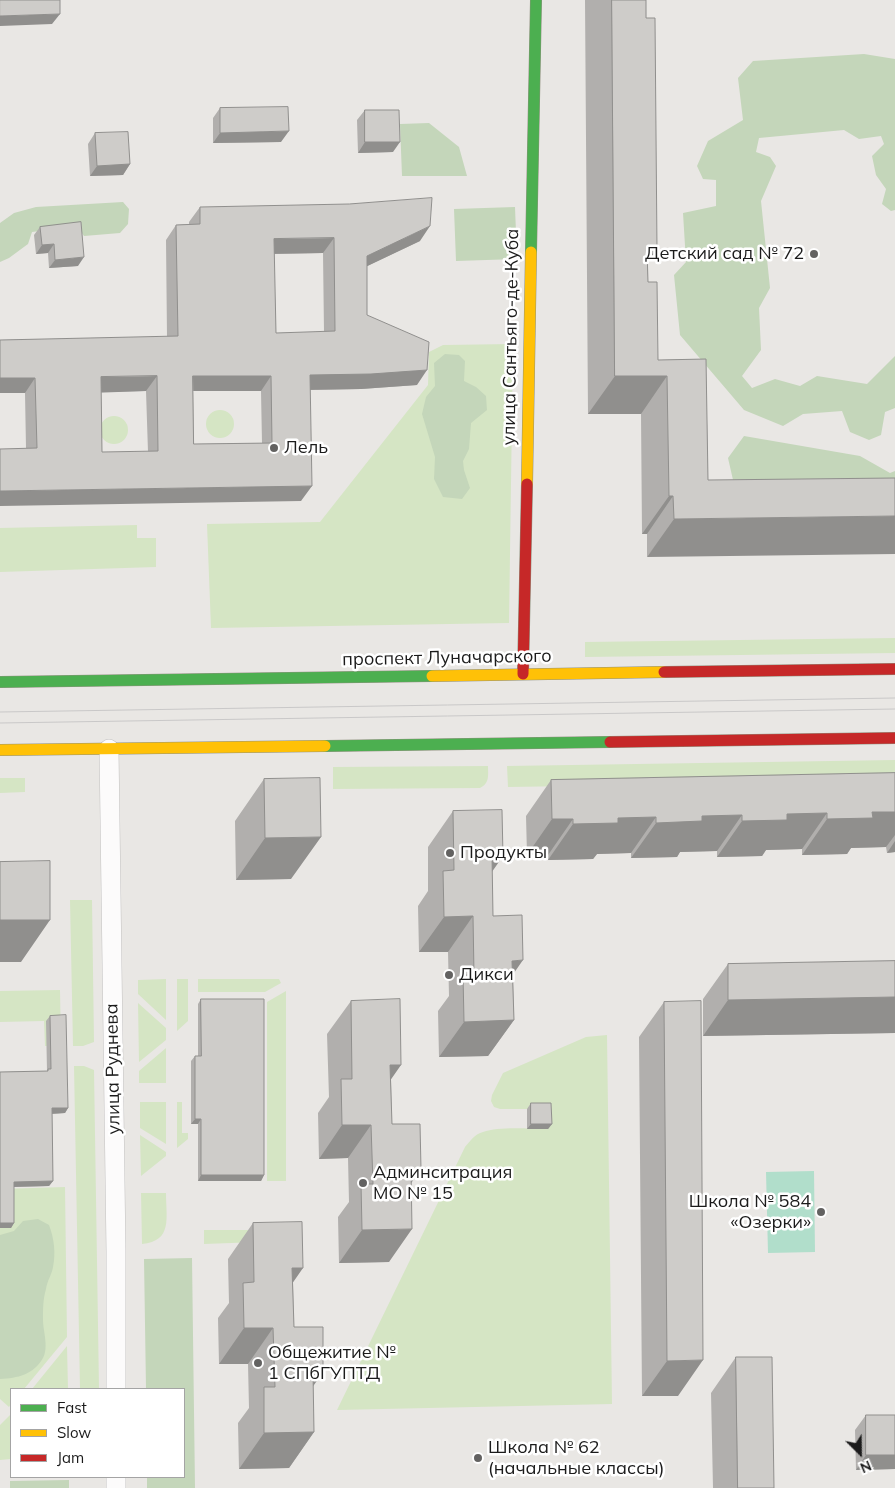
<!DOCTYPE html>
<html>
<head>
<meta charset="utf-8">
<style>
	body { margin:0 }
	#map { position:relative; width:895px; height:1488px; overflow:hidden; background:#e9e7e4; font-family:Mulish,sans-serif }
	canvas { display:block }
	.legend { position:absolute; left:10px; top:1388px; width:175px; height:90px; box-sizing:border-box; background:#fff; border:1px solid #a4a4a4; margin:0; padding:6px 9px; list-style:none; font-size:15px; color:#1b1b1b }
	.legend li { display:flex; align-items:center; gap:10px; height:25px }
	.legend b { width:25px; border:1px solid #a4a4a4 }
	.north { position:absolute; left:835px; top:1428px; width:50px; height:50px; -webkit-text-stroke:4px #fff; paint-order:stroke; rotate:157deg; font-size:14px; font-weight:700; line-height:20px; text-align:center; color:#1b1b1b }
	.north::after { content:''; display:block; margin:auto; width:18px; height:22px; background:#1b1b1b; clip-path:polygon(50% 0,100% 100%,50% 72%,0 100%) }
</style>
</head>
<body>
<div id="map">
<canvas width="895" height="1488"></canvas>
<ul class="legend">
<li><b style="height:6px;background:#4caf50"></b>Fast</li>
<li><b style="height:6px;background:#ffc107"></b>Slow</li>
<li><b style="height:6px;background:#c62828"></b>Jam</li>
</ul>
<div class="north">N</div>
</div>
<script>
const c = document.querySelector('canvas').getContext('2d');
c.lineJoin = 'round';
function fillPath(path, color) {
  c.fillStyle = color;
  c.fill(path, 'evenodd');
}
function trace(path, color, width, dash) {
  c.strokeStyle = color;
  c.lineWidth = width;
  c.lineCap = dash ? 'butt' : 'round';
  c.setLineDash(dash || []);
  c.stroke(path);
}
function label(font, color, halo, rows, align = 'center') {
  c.font = font + ' Mulish,sans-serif';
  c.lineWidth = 5;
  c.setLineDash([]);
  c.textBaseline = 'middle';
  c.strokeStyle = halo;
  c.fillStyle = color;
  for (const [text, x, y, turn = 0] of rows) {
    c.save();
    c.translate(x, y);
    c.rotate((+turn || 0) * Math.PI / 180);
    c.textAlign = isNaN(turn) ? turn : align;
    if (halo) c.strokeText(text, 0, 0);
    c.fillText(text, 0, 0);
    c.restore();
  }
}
fillPath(new Path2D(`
	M513,344L509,623L211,628L207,524L320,522L428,385L429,352L443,345Z
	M206 424a14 14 0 1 1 28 0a14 14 0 1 1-28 0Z
	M100 430a14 14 0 1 1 28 0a14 14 0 1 1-28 0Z
	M137,525V538H156V567L0,572V528Z
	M895,638V653L585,657V642Z
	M895,760V781L508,787L507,766Z
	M488,766C488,775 490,783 480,788L333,789V767Z
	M0,778H25V792L0,793Z
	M70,900H92L94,1042L83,1046H73Z
	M166,979V1020L138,994V980Z
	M177,979H188V1021L177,1031Z
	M198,979H279L281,983L265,992H198Z
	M60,990L61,1046H45L44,1021L0,1022V991Z
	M286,991V1181H267V1002Z
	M138,1003L166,1028V1040L139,1062Z
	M607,1035L612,1404L337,1410L465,1147C470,1141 475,1134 483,1132C499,1126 530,1129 548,1129V1109H500L494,1107L491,1101L492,1095L503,1073L586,1037Z
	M166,1048V1083H139V1071Z
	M74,1066H84L94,1070L99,1389H80Z
	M140,1102H166V1144L140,1128Z
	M177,1102H182V1133H188V1139L177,1148Z
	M140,1135L166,1152V1156L141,1176Z
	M65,1187L67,1337L24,1389H11V1404L9,1407L0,1399V1228L11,1227L0,1189Z
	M141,1193H166C166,1218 173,1241 142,1244Z
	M204,1230H286V1241L204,1244Z
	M67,1346L68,1389H32Z
	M11,1414V1459L0,1460V1425Z`), '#d5e5c4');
fillPath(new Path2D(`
	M864,54L895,59V210L891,211L882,204L886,189L876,175L872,156L884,144L881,136L859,139L844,130L759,138L756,152L770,157L776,166L761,201L770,288L759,308L761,350L742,376L752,388L775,379L800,386L817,376L867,384L895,356V408L885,412L881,435L869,440L850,432L842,411L803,414L783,426L744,410L680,335L674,275L686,262L683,213L716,206V180L703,179L697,166L708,141L743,120L738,78L753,61Z
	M429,123L459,147L467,176H402L400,124Z
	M123,202L129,209L128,224L120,233L84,236L77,226L32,232L28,244L9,258L0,262V223L14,213L36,207Z
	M515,207L517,259L456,261L454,209Z
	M445,354L459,355L465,361L464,381L476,387L486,396L487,410L471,423L469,449L463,461L464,470L470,488L462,499L443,497L434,479L435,457L422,414L426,397L435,386L434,363Z
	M744,436L860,456L890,473L895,471V514L741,515L728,458Z
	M38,1219L49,1225C54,1238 56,1253 53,1267C52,1274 47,1281 46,1289C43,1299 43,1309 43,1320C43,1331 49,1347 43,1358C33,1375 18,1378 0,1379V1235L14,1231L23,1221Z
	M192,1258L195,1488H147V1477H184V1389H146L144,1259Z
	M69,1480V1488H10V1481Z`), '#c4d6ba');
fillPath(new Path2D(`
	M814,1171L815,1252L768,1253L766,1172Z`), '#b1decb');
const street = new Path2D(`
	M109,749L116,1252V1389
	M116,1488V1477`);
const fast = new Path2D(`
	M531,252L536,0
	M0,682L432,676
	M325,746L610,742`);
const slow = new Path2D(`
	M527,484L531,252
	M432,676L664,672
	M0,750L325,746`);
const jam = new Path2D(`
	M664,672L895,669
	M523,674L527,484
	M610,742L895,738`);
trace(street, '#c2c1c0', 20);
trace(fast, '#8f917e', 12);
trace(slow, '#8f917e', 12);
trace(jam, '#8f917e', 12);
trace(street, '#fcfbfb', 19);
trace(fast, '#4caf50', 11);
trace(slow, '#ffc107', 11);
trace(jam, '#c62828', 11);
trace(new Path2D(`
	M0,712L895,698
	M0,723L895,709`), '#c9c8c8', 1);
fillPath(new Path2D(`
	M585,0H646L648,282L658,360L706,359L708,480L647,557V534H642L641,414H588Z
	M220,108L281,142L213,143V118Z
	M365,110L393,152L358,153L357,120Z
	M95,133L130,164L123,175L90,176L88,144Z
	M200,207L420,241L367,266V315L417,385L361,389L310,390L301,501L26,448L25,393L0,340L167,337L166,240L176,225L189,224V222ZM323,253L324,332L276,333L274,254ZM146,391L148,452H102L101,392ZM193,391H261L262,443L194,444Z
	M40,227L78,266L49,268L48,253L36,254L34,235Z
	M895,773V852L887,853L886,847L851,848L847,854L802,855V849L766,850L762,856L717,857V851L680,852L677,857L631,858V853L597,854L593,859L548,860V855H527L526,816L551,780Z
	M264,779L291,879L236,880L235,821Z
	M453,811L492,871L493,916L513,975L514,1020L488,1056L439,1057L438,1011L449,996L448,952H419L418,906L428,891V847Z
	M895,961V1033L703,1036V999L728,964Z
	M201,999L264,1175L261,1181H198V1124H191V1061L195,1056H198V1004Z
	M351,1001L391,1080L392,1124L411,1184L389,1262L339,1263L338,1217L349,1202L348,1158L319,1159L318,1113L329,1097L327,1034Z
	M664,1002L678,1396H642L639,1037Z
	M50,1016L68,1108L65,1113L52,1114L53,1181L49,1186L14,1187V1223L11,1228H0V1072L47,1071L46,1021Z
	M531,1103L552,1124L548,1129H527V1109Z
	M253,1223L293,1283L294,1327L313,1387L314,1432L289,1468L239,1469L238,1423L249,1408L248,1364H219L218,1318L229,1303L228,1259Z
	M736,1357L774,1488H713L711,1393Z
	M866,1415H895V1469L856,1470L855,1430Z`), '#b1afad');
fillPath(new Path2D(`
	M60,14L52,24L0,26V16Z
	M289,131L281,142L213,143L220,133Z
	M365,142H400L393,152L358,153Z
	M130,164L123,175L90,176L97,166Z
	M430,226L420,241L357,271L367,256Z
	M334,238L323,253L263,254L274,239Z
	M54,244L48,253L36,254L42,245Z
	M647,250H657L630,288Z
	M84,257L78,266L49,268L55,260Z
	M427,370L417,385L361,389L300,390L310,375Z
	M157,376L146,391L90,393L101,377Z
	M193,376H271L261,391H182Z
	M615,376H667L641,414H588Z
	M0,378H35L25,393H0Z
	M312,486L301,501L0,506V491Z
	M669,496H673L647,534H642Z
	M895,516V554L647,557L674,519Z
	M872,812H895V835L886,847L851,848L847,854L802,855L827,819Z
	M827,813L802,849L766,850L762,856L717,857L742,821L787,814Z
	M742,815L717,851L680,852L677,857L631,858L656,823L702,816Z
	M656,817L631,853L597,854L593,859L548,860L573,824L618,818Z
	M552,819H573L548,855H527Z
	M321,837L291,879L236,880L265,838Z
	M895,841V852L887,853Z
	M492,856H503L478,892Z
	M473,916L448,952H419L444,917Z
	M0,920H50L21,962H0Z
	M523,960L498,996L512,961Z
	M895,997V1033L703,1036L728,1000Z
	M514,1020L488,1056L439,1057L464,1022Z
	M390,1065H401L378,1098Z
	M52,1108H68L65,1113L48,1114Z
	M195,1119H201L198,1124H191Z
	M531,1124H552L548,1129H527Z
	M342,1125H371L348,1158L319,1159Z
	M421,1169L398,1202L411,1170Z
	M201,1175H264L261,1181H198Z
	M53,1181L49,1186L10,1187L14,1182Z
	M0,1223H14L11,1228H0Z
	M412,1229L389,1262L339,1263L362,1230Z
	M292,1268H303L278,1304Z
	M244,1328H273L248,1364H219Z
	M703,1360L678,1396H642L667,1361Z
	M323,1372L298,1408L313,1373Z
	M314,1432L289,1468L239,1469L264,1433Z
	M866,1455H895V1469L856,1470Z`), '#908f8d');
const building = new Path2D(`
	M0,0H60V14L0,16Z
	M612,0H646V18H655L657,250H647L648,282H657L658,360L706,359L708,480L895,478V516L674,519L673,496H669L667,376H615Z
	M288,107L289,131L220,133V108Z
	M365,110H399L400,142H365Z
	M128,132L130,164L97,166L95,133Z
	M432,198L430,226L367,256V315L429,342L427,370L371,374L310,375L312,486L0,491V449L37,448L35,378H0V340L178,336L176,225L200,224V207L349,204ZM334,238L335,331L276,333L274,239ZM157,376L158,451L102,452L101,377ZM193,376H271L272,443L194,444Z
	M81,222L84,257L55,260L54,244L42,245L40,227Z
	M895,773V812H872L873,818L827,819V813L787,814V820L742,821V815L702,816V821L656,823V817L618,818V823L573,824V819H552L551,780Z
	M320,778L321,837L265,838L264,779Z
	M502,810L503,856H492L493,916L522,915L523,960L512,961L514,1020L464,1022L463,975H474L473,916L444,917L443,871L454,870L453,811Z
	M50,861V920H0V862Z
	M895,961V997L728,1000V964Z
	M201,999H264V1175H201V1119H195V1056H201Z
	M400,999L401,1065H390L392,1124H420L421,1169L411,1170L412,1229L362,1230L361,1184H373L371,1125H342L341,1079H352L351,1001Z
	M701,1001L703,1360L667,1361L664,1002Z
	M66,1015L68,1108H52L53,1181L14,1182V1223H0V1072L48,1071V1069H51L50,1016Z
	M531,1103H551L552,1124H531Z
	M302,1222L303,1268H292L294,1327H323V1372L313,1373L314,1432L264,1433V1387H275L273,1328H244L243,1283L254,1282L253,1223Z
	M736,1357H772L774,1488H738Z
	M866,1415H895V1455H866Z`);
fillPath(building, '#ceccc9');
trace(building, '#908f8d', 1);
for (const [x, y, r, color] of [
	[814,254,5,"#636261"],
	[274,448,5,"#636261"],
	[450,853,5,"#636261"],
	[449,975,5,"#636261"],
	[363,1183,5,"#636261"],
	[821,1212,5,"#636261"],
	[258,1363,5,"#636261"],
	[478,1458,5,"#636261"]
]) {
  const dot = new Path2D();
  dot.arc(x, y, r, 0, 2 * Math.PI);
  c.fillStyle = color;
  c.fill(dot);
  trace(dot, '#fff', 2);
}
label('18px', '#1b1b1b', '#fff', [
	["Детский сад № 72",804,254,"right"],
	["Лель",284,448],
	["Продукты",460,853],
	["Дикси",459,975],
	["Админситрация",373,1173],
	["МО № 15",373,1194],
	["Школа № 584",811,1202,"right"],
	["«Озерки»",811,1223,"right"],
	["Общежитие №",268,1353],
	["1 СПбГУПТД",268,1374],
	["Школа № 62",488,1448],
	["(начальные классы)",488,1469]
], 'left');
label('18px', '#1b1b1b', '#fff', [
	["улица Сантьяго-де-Куба",511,337,-89],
	["проспект Луначарского",447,658,-1],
	["улица Руднева",113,1069,-91]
]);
</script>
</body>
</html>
